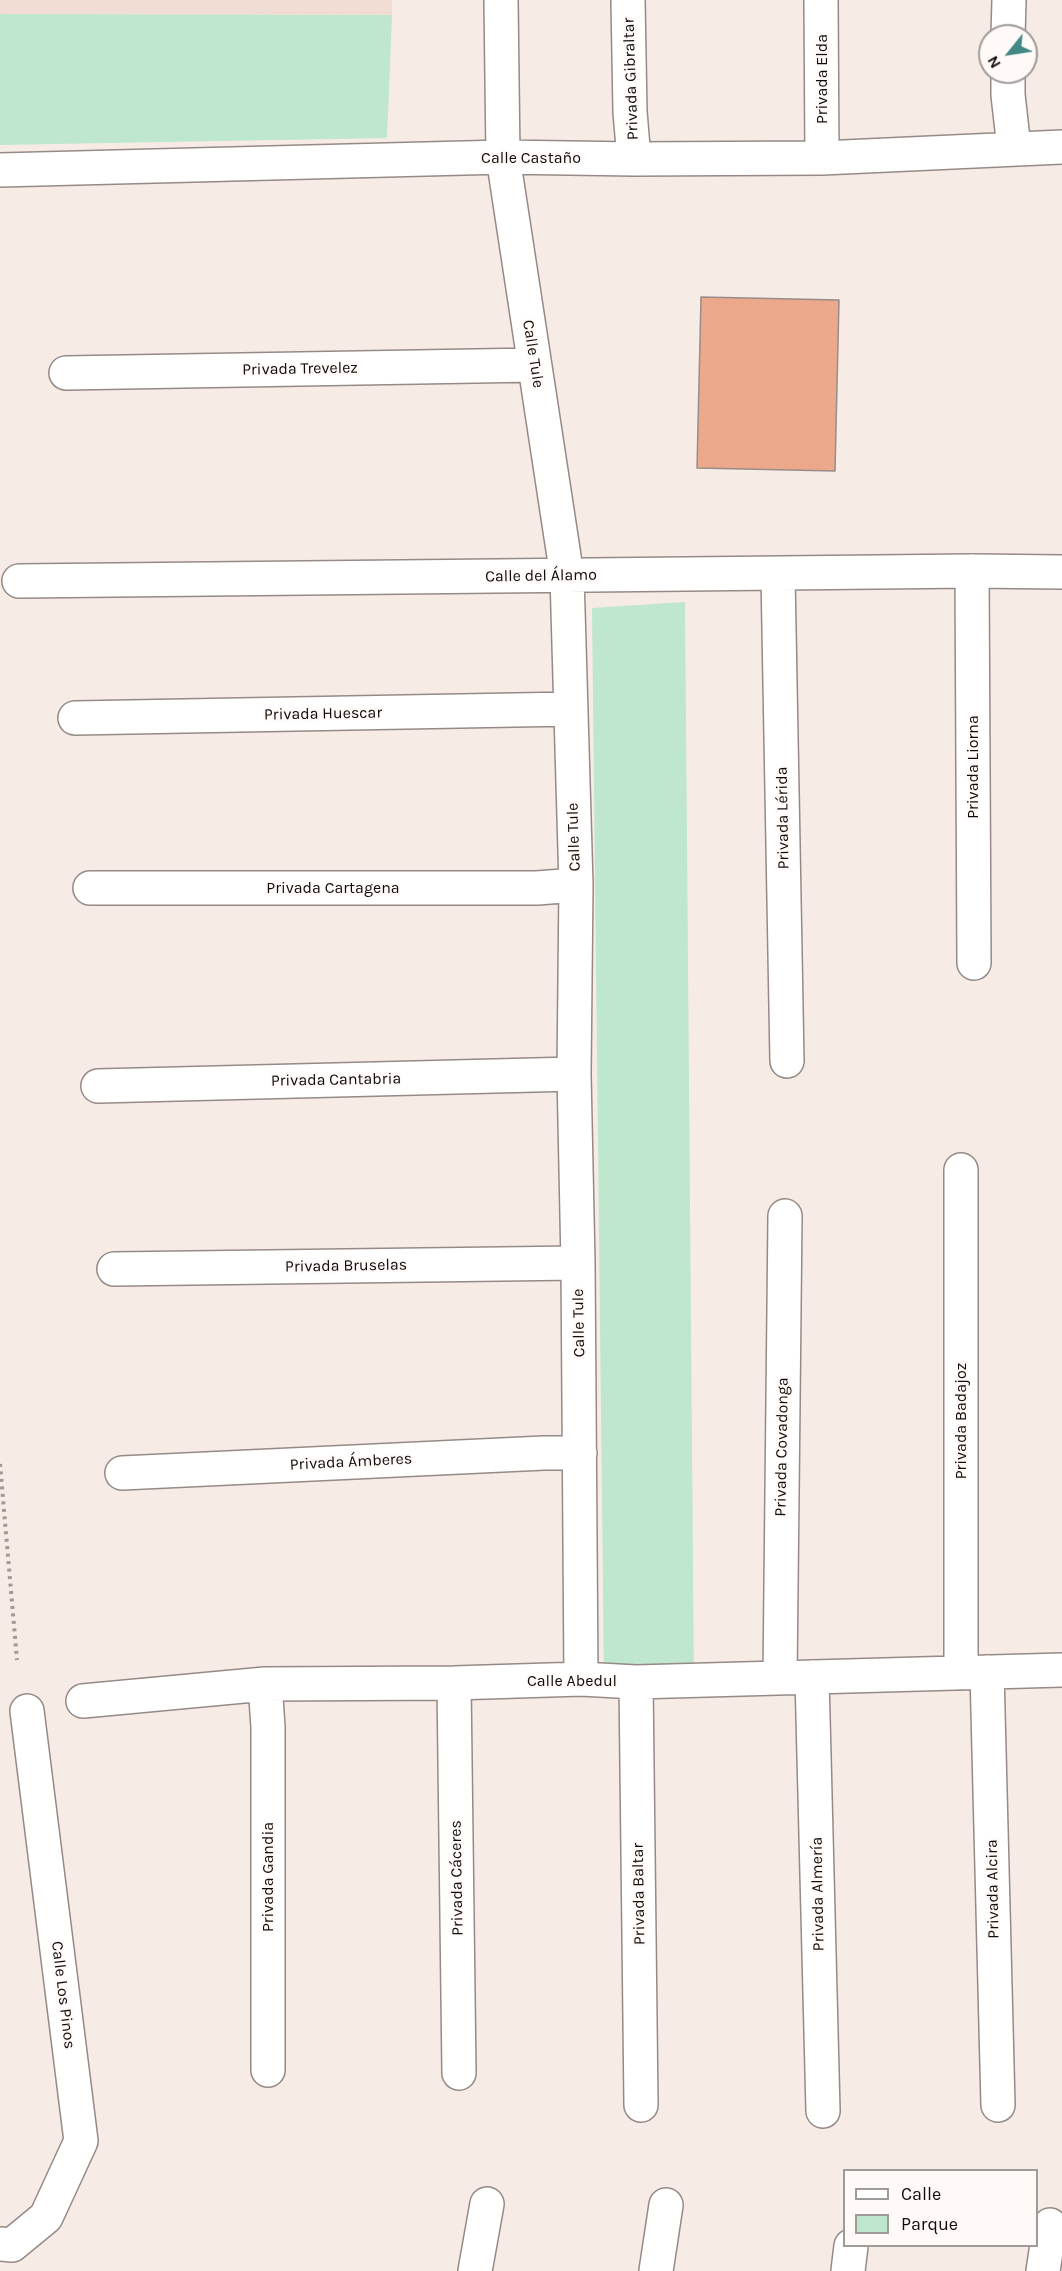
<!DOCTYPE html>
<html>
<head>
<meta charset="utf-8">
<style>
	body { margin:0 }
	#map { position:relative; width:1062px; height:2271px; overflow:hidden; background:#f7ebe6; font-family:Karla,sans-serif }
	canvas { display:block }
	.legend { position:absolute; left:843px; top:2169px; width:195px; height:78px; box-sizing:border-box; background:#fffaf8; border:2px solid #9f9b99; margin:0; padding:8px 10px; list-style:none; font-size:18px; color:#0f0c0a }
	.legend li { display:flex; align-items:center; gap:12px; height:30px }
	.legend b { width:30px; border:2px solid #9f9b99 }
	.north { position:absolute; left:978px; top:24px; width:60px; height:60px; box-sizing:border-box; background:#fffaf8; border:2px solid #9f9b99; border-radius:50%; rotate:240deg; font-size:16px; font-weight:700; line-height:24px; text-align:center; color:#0f0c0a }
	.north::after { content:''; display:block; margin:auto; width:21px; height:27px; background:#418986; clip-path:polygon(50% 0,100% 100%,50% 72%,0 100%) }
</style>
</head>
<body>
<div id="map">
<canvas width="1062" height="2271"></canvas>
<ul class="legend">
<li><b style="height:8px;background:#fff"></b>Calle</li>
<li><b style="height:16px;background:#bee7ce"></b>Parque</li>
</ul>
<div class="north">N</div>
</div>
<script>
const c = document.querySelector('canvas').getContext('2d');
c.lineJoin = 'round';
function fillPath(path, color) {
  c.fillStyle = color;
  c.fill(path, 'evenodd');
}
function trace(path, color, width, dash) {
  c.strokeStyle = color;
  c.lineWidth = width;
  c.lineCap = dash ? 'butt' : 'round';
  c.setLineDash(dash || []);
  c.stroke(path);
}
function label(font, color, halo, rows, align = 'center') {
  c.font = font + ' Karla,sans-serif';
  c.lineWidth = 4.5;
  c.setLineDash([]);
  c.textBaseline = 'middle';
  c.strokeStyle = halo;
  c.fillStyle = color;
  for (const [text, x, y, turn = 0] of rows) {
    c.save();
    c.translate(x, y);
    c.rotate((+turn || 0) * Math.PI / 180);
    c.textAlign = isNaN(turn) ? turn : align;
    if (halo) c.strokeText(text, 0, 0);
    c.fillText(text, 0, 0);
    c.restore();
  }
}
fillPath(new Path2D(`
	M0,0H392V15L0,14Z`), '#f1ddd4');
fillPath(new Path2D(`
	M0,14L392,15L387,138L0,145Z
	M685,602L694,1685L604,1679L592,608Z`), '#bee7ce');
const building = new Path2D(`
	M701,297L839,300L835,471L697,468Z`);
fillPath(building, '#eba88a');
trace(building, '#988d89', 1.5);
const minor = new Path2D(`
	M501,0L503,157L567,576L576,885L574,1074L578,1263L581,1679
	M628,0L630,112L634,159
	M821,0L822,158
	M1008,36L1009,0
	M1008,72V95L1014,148
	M0,170L503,157L634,159L822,158L1062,147
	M66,373L534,365
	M972,571L974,963
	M778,575L787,1061
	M19,581L972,571L1062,572
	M75,718L570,709
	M90,888H537L576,885
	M98,1086L574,1074
	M114,1269L578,1263
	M122,1473L544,1453H580
	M987,1672L998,2105
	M961,1673V1170
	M812,1677L823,2111
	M780,1678L785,1216
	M636,1682L641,2105
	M454,1683L459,2073
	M265,1684L268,1727V2070
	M83,1701L265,1684L454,1683L581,1679L636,1682L1062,1670
	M0,2244L12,2245L46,2217L81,2141L27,1711
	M475,2271L487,2204
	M656,2271L666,2205
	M848,2271L851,2246
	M1043,2271L1050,2225`);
trace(minor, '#958a85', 36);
trace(new Path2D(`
	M0,1464L17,1660`), '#a29996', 4, [3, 4.5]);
trace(minor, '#fff', 33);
label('16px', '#0f0c0a', '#fffaf8', [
	["Privada Gibraltar",631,79,-92],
	["Privada Elda",822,79,-90],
	["Calle Castaño",531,158],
	["Calle Tule",533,354,81],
	["Privada Trevelez",300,369,-1],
	["Calle del Álamo",541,576,-1],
	["Privada Huescar",323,714,-1],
	["Privada Liorna",973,767,-90],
	["Privada Lérida",783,818,-91],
	["Calle Tule",574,837,-92],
	["Privada Cartagena",333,888],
	["Privada Cantabria",336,1080,-1],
	["Privada Bruselas",346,1266,-1],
	["Calle Tule",579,1323,-91],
	["Privada Badajoz",961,1421,-90],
	["Privada Covadonga",782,1447,-89],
	["Privada Ámberes",351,1462,-3],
	["Calle Abedul",572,1681],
	["Privada Gandia",268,1877,-90],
	["Privada Cáceres",457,1878,-91],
	["Privada Alcira",993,1889,-91],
	["Privada Baltar",639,1894,-91],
	["Privada Almería",818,1894,-91],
	["Calle Los Pinos",63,1995,83]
]);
</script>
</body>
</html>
